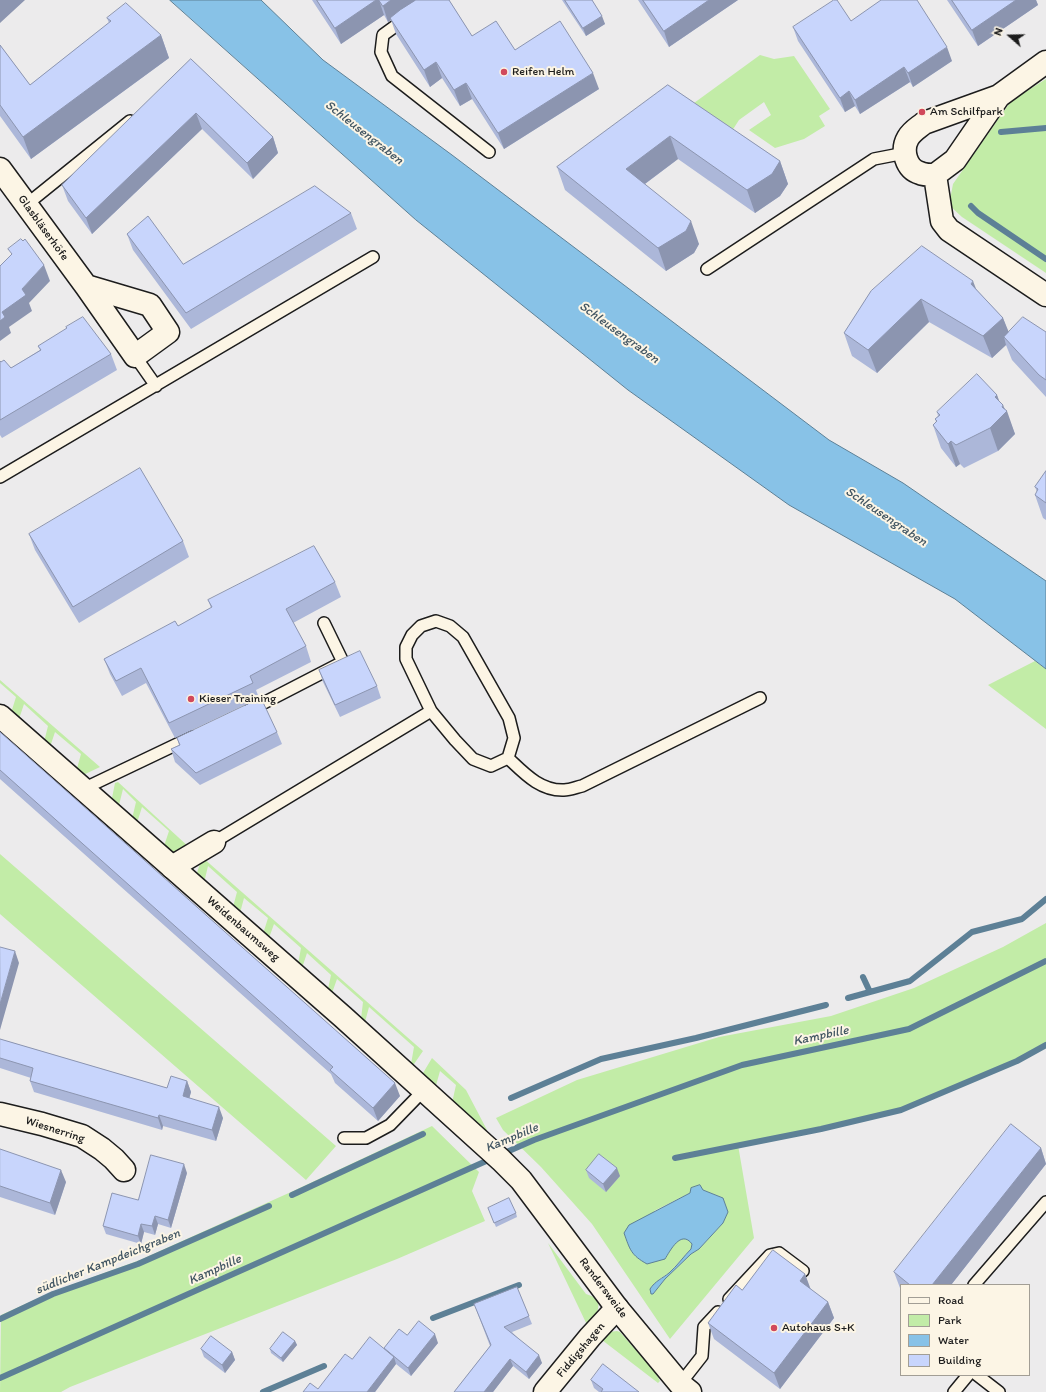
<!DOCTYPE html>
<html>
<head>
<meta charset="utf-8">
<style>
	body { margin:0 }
	#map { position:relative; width:1046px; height:1392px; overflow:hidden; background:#ecebec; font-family:Itim,sans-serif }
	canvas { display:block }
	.legend { position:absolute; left:900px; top:1284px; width:130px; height:92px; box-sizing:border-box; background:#fcf5e5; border:1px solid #a29e95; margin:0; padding:5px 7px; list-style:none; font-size:12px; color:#1c1c1c }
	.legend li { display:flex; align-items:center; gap:8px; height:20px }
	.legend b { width:20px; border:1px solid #a29e95 }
	.north { position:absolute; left:990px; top:16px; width:40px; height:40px; -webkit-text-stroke:3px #fcf5e5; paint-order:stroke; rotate:290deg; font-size:11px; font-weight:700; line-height:16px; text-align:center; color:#1c1c1c }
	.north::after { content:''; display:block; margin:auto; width:14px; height:18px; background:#1c1c1c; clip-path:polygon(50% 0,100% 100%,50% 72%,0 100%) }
</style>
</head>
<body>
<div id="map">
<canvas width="1046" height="1392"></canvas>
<ul class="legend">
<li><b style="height:5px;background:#fcf5e5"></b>Road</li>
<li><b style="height:11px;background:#c2eca7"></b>Park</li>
<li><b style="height:11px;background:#88c2e7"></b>Water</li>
<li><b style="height:11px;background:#c8d5fc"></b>Building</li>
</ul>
<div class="north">N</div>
</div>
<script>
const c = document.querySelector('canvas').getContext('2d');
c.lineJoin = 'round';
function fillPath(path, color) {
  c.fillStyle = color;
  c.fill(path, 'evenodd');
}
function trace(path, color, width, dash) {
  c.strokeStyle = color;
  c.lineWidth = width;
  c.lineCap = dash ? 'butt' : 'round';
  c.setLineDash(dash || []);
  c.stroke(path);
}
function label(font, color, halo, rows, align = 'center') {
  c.font = font + ' Itim,sans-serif';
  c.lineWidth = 4;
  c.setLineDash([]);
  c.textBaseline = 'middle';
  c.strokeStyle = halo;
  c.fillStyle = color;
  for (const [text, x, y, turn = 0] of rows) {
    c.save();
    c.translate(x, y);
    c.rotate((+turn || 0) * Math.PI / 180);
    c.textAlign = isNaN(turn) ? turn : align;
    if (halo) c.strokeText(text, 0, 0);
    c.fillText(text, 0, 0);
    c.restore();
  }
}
fillPath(new Path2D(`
	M760,55L774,59L794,56L830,109L819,116L825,126L804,139L775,148L749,130L771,115L764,102L739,120L730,134L694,103Z
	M1046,79V273L962,217L949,205L953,184L1011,101Z
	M1035,661L1046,669V729L988,685Z
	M0,680L100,767L81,776L76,772L81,754L55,732L50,747L44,742L48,726L24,704L19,719L11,713L16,697L0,683Z
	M118,782L190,848L170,855L163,849L169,831L142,807L137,823L132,819L136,802L123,789L118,809L111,803L115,783Z
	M0,854L336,1146L306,1180L0,914Z
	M202,857L423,1051L414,1064H411L414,1047L369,1007L365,1022L361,1019L363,1002L337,979L332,993L328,989L331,975L307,953L302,968L298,964L301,948L274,924L269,938L263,934L268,918L244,898L240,913L233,907L237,892L208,866L204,883L196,876Z
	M1046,923V1045L1017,1061L901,1110L821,1129L738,1145L754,1238L670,1339L592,1224L541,1167L503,1130L496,1118L577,1080L719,1037L831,1016L914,988L1003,947ZM703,1190L723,1198L728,1212L723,1223L699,1249L691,1254L665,1279L653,1294L651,1287L661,1278L669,1273L691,1249L692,1244C681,1229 670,1250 665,1259L654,1211L690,1193Z
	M432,1058L466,1090L487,1130H484L452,1103L456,1085L440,1071L435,1089L422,1077L423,1073Z
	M432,1126L479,1172L472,1191L485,1221L397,1259L70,1387L61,1392H0L1,1315L52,1292L140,1260L291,1192Z
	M548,1243L586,1294C607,1300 597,1314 588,1327Z
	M617,1331L620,1332L655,1372L660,1381L658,1383L602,1340L609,1332Z`), '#c2eca7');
const water = new Path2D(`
	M170,0H261L323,60L452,155L829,440L903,483L1046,581V669L955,599L789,505L628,390L416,220Z
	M700,1185L703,1190L723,1198L728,1212L723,1223L699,1249L691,1254L665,1279L653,1294H651L650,1289C655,1281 663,1278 669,1273C677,1266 684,1256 691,1249L692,1244C681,1229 670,1251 665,1259L647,1264C631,1255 630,1250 624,1233L629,1225L690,1193L691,1188Z`);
fillPath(water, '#88c2e7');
trace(water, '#5d8096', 1);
trace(new Path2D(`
	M1001,132L1046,128
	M971,206L978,213L1046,259
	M863,977L870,992
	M848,998L910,981L972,932L1022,919L1046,899
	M511,1098L601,1059L696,1038L826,1005
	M502,1154L534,1140L742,1065L909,1029L1046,961
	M675,1158L821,1129L901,1110L1017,1061L1046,1045
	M292,1195L423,1134
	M433,1318L519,1285
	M0,1319L53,1294L138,1264L269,1206
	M0,1378L493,1158
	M263,1392L324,1366`), '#5d8096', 6);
const service = new Path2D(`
	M405,19L383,35L381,52L392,76L489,152
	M26,205L130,121
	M707,269L874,159L905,153
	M135,356L156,386
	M0,477L373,257
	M436,621L450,626L463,637L509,718L514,738L508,758L491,766L473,759L455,740L431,711L406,659V647L412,635L421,626Z
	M250,710L343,662L324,623
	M508,758C524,773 540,791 564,790C570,790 577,787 582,786L760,698
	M83,789L192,737
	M214,842L431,711
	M344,1138H366L390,1125L424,1090
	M974,1285L1046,1202
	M729,1299L770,1255L779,1253L803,1271
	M977,1375L999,1392
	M680,1384L702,1356L704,1327L718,1312
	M954,1392L968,1375`);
const minor = new Path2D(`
	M999,96L955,160L935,175C930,175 924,175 920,173C906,169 901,150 908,138C912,131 918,128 924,123L999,96L1046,62
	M0,169L86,286L135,356L168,332L150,305L86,286
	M935,175L942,221L949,230L1046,295
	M172,867L214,842
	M0,1114L42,1124L82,1136L102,1149L114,1159L124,1170
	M545,1392L590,1337L617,1308`);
const tertiary = new Path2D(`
	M0,716L343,1017L501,1160L521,1180L617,1308L680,1384L690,1392`);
trace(service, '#1c1c1c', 14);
trace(minor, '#1c1c1c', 25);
trace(tertiary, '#1c1c1c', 25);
trace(service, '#fcf5e5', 11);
trace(minor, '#fcf5e5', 22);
trace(tertiary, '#fcf5e5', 22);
fillPath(new Path2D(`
	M312,0H449L472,36L515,50L599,89L504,149L472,99L460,106L442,78L430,87L396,34L391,20L388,22L384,15L341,44Z
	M562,0H592L605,24L586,36Z
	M638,0H738L669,47Z
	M947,0H1036L1038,5L978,46Z
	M107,18L161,35L169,58L31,159L0,116V45L30,85L109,23Z
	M793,27L952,61L913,87L910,82L860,114L855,106L845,112L798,41Z
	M191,59L273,137L278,153L253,179L202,129L92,234L68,201L62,185Z
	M668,85L780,161L788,184L780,196L755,213L678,159L645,184L699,244L694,253L666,271L565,190L557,167Z
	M351,213L357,229L191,329L133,250L127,234L183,264Z
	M976,289L1003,318L1008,332H1046V397L1012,360L1006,345L992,358L929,322L877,373L852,356L844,333L871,291Z
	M38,346L111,354L117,370L2,438L0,435V361L11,368L40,350Z
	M997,395L999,401L1005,409L1015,434L998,451L964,468L960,464L956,467L941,448L933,425L936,422L935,419L938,416L937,412Z
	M1046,471V520L1043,518L1035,495L1037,492L1035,487Z
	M29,534L183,541L189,557L79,623L35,550Z
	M335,582L341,597L293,623L306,646L311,662L256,690L259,698L175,738L146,683L122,696L110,674L104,659L178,626L211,608L208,600Z
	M319,670L377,686L381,698L340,717L323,682Z
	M0,732L400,1096L378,1121L335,1083L331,1074L0,779Z
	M277,732L282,744L200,785L175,762L171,749L179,745L177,738Z
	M0,1039L167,1088L187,1081L191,1092L189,1098L223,1118L216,1141L163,1126L162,1130L34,1092L30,1081L31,1078L0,1068Z
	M1041,1148L1046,1164L951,1285H901V1289L900,1288L894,1272Z
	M0,1149L66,1182L55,1215L0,1197Z
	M586,1170L620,1176L606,1192L589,1178Z
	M187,1173L171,1228L158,1224L155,1235L144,1232L141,1244L106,1234L103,1226L138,1200Z
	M488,1208L516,1213L517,1217L496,1227Z
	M805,1274L810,1289L828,1302L834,1318L780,1389L714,1339L708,1323L742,1290Z
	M517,1287L532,1324L512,1332L542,1363L529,1379L513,1366L493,1392H454L490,1346L474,1304Z
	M407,1335L438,1343L411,1376L396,1364L375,1392H303L318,1389L352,1359L384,1349V1348Z
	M295,1341L297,1345L283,1362L271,1353L270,1349Z
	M201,1349L232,1352L235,1360L225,1373L204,1357Z
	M591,1380L639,1392H599L594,1388Z`), '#acb7d9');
fillPath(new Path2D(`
	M0,0H25L0,23Z
	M376,0H379L384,15L341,44L335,28Z
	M391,0H421L390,18L391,20L388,22L383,6Z
	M709,0H738L669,47L664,31Z
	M1016,0H1036L1038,5L978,46L972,30Z
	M602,16L605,24L586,36L583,28Z
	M161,35L169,58L31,159L23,137Z
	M947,47L952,61L913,87L908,73Z
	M436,62L442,78L430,87L424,70Z
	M904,67L910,82L860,114L855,100Z
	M593,73L599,89L504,149L498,133Z
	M466,83L472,99L460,106L454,90Z
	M849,91L855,106L845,112L840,98Z
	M196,113L202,129L92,234L86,218Z
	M670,136L678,159L634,192L626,169Z
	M273,137L278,153L253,179L247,163Z
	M780,161L788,184L780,196L755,213L747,190Z
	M691,221L699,244L694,253L666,271L658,248Z
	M44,265L50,281L29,303L32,311L9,327L11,333L0,341V321L2,312L22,289Z
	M973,281L982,304L971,284Z
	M921,299L929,322L877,373L868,350Z
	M1003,318L1012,340L1004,337L1006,345L992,358L983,336Z
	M997,395L1004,414L1002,407L1003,405L1006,412L1007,411L1015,434L998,451L990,428L995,397Z
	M951,441L960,464L956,467L948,444Z
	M15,951L19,963L0,1030V1004Z
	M187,1081L191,1092L187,1107L183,1096Z
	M395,1083L400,1096L378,1121L373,1108Z
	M219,1107L223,1118L216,1141L212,1130Z
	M159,1115L163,1126L162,1130L158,1118Z
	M1041,1148L1046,1164L951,1285H932Z
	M184,1164L187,1173L171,1228L168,1220Z
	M617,1168L620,1176L606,1192L603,1184Z
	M61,1170L66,1182L55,1215L50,1203Z
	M155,1216L158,1224L155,1235L152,1226Z
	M141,1224L144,1232L141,1244L138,1236Z
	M805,1274L811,1290L800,1281Z
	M828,1302L834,1318L780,1389L774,1373Z
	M435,1334L438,1343L411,1376L408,1368Z
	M295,1341L297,1345L283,1362L281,1358Z
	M232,1352L235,1360L225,1373L222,1365Z
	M539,1355L542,1363L529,1379L526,1372Z
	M394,1357L396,1364L375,1392H367Z
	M510,1359L513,1366L493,1392H484Z`), '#8c95b0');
const building = new Path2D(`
	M317,0H376L335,28Z
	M379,0H391L383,6Z
	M416,0H449L472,36L496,21L515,50L560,21L593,73L498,133L466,83L454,90L436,62L424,70L390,18L400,10Z
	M565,0H592L602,16L583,28Z
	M643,0H709L664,31Z
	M834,0H837L851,21L881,0H917L947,47L908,73L904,67L855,100L849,91L840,98L793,27Z
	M952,0H1016L972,30Z
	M126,3L161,35L23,137L0,105V45L30,85L111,21L107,18Z
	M191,59L273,137L247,163L196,113L86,218L62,185Z
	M668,85L780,161L772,174L747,190L670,136L626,169L691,221L686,231L658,248L557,167Z
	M315,186L351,213L186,313L127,234L148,216L183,264Z
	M21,239L23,241L25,239L44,265L22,289L26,295L2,312L5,317L0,321V266L12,254L8,249Z
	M922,246L973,281L971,284L1003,318L983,336L921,299L868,350L844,333L871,291Z
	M83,317L111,354L0,420V361L1,362L4,360L11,368L41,350L38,346L67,328L66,327Z
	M1023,317L1046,332V380L1039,375L1004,337Z
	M977,374L997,395L995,397L1003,405L1002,407L1007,411L990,428L956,445L951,441L948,444L933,425L937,421L935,419L940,415L937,412Z
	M140,468L183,541L73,607L29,534Z
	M1046,471V503L1035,495L1038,489L1035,487Z
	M314,546L335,582L286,609L306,646L250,676L253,683L169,723L141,668L116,681L104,659L175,621L178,626L212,607L208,600Z
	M360,651L377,686L335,705L319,670Z
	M261,698L277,732L196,773L171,749L180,745L177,738Z
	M0,732L395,1083L373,1108L330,1070L333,1067L0,770Z
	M0,947L15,951L0,1004Z
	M0,1039L167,1088L171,1076L187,1081L183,1096L219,1107L212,1130L159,1115L158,1118L30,1081L33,1068L0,1058Z
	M1011,1124L1041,1148L932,1285H910L894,1272Z
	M0,1149L61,1170L50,1203L0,1186Z
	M599,1154L617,1168L603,1184L586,1170Z
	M151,1155L184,1164L168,1220L155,1216L152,1226L141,1224L138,1236L103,1226L112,1193L138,1200Z
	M509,1198L516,1213L494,1223L488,1208Z
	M773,1250L805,1274L800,1281L828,1302L774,1373L708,1323L736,1285L742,1290Z
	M517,1287L529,1316L504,1327L539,1355L526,1372L510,1359L484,1392H454L491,1345L474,1304Z
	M419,1321L435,1334L408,1368L384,1348L399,1329L407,1335Z
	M283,1332L295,1341L281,1358L270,1349Z
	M211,1336L232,1352L222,1365L201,1349Z
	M370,1337L394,1357L367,1392H303L310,1383L318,1389L345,1354L352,1359Z
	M603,1364L639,1392H601L603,1389L591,1380Z`);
fillPath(building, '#c8d5fc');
trace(building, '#8c95b0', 1);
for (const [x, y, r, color] of [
	[504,72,4,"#d1495b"],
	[922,112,4,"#d1495b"],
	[191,699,4,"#d1495b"],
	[774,1328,4,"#d1495b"]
]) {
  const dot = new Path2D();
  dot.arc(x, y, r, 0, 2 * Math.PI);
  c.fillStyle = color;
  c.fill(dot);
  trace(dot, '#fcf5e5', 1.5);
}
label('12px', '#1c1c1c', '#fcf5e5', [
	["Reifen Helm",512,72],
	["Am Schilfpark",930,112],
	["Kieser Training",199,699],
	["Autohaus S+K",782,1328]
], 'left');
label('12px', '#1c1c1c', '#fcf5e5', [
	["Glasbläserhöfe",43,228,54],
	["Weidenbaumsweg",243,929,41],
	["Wiesnerring",55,1130,18],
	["Randersweide",603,1288,53],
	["Fiddigshagen",581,1350,-50]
]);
label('italic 13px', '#425663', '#fcf5e5', [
	["Schleusengraben",364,133,38],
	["Schleusengraben",619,333,36],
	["Schleusengraben",886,517,34],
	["Kampbille",821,1036,-12],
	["Kampbille",512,1138,-23],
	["südlicher Kampdeichgraben",108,1262,-22],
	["Kampbille",215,1270,-24]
]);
</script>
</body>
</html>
